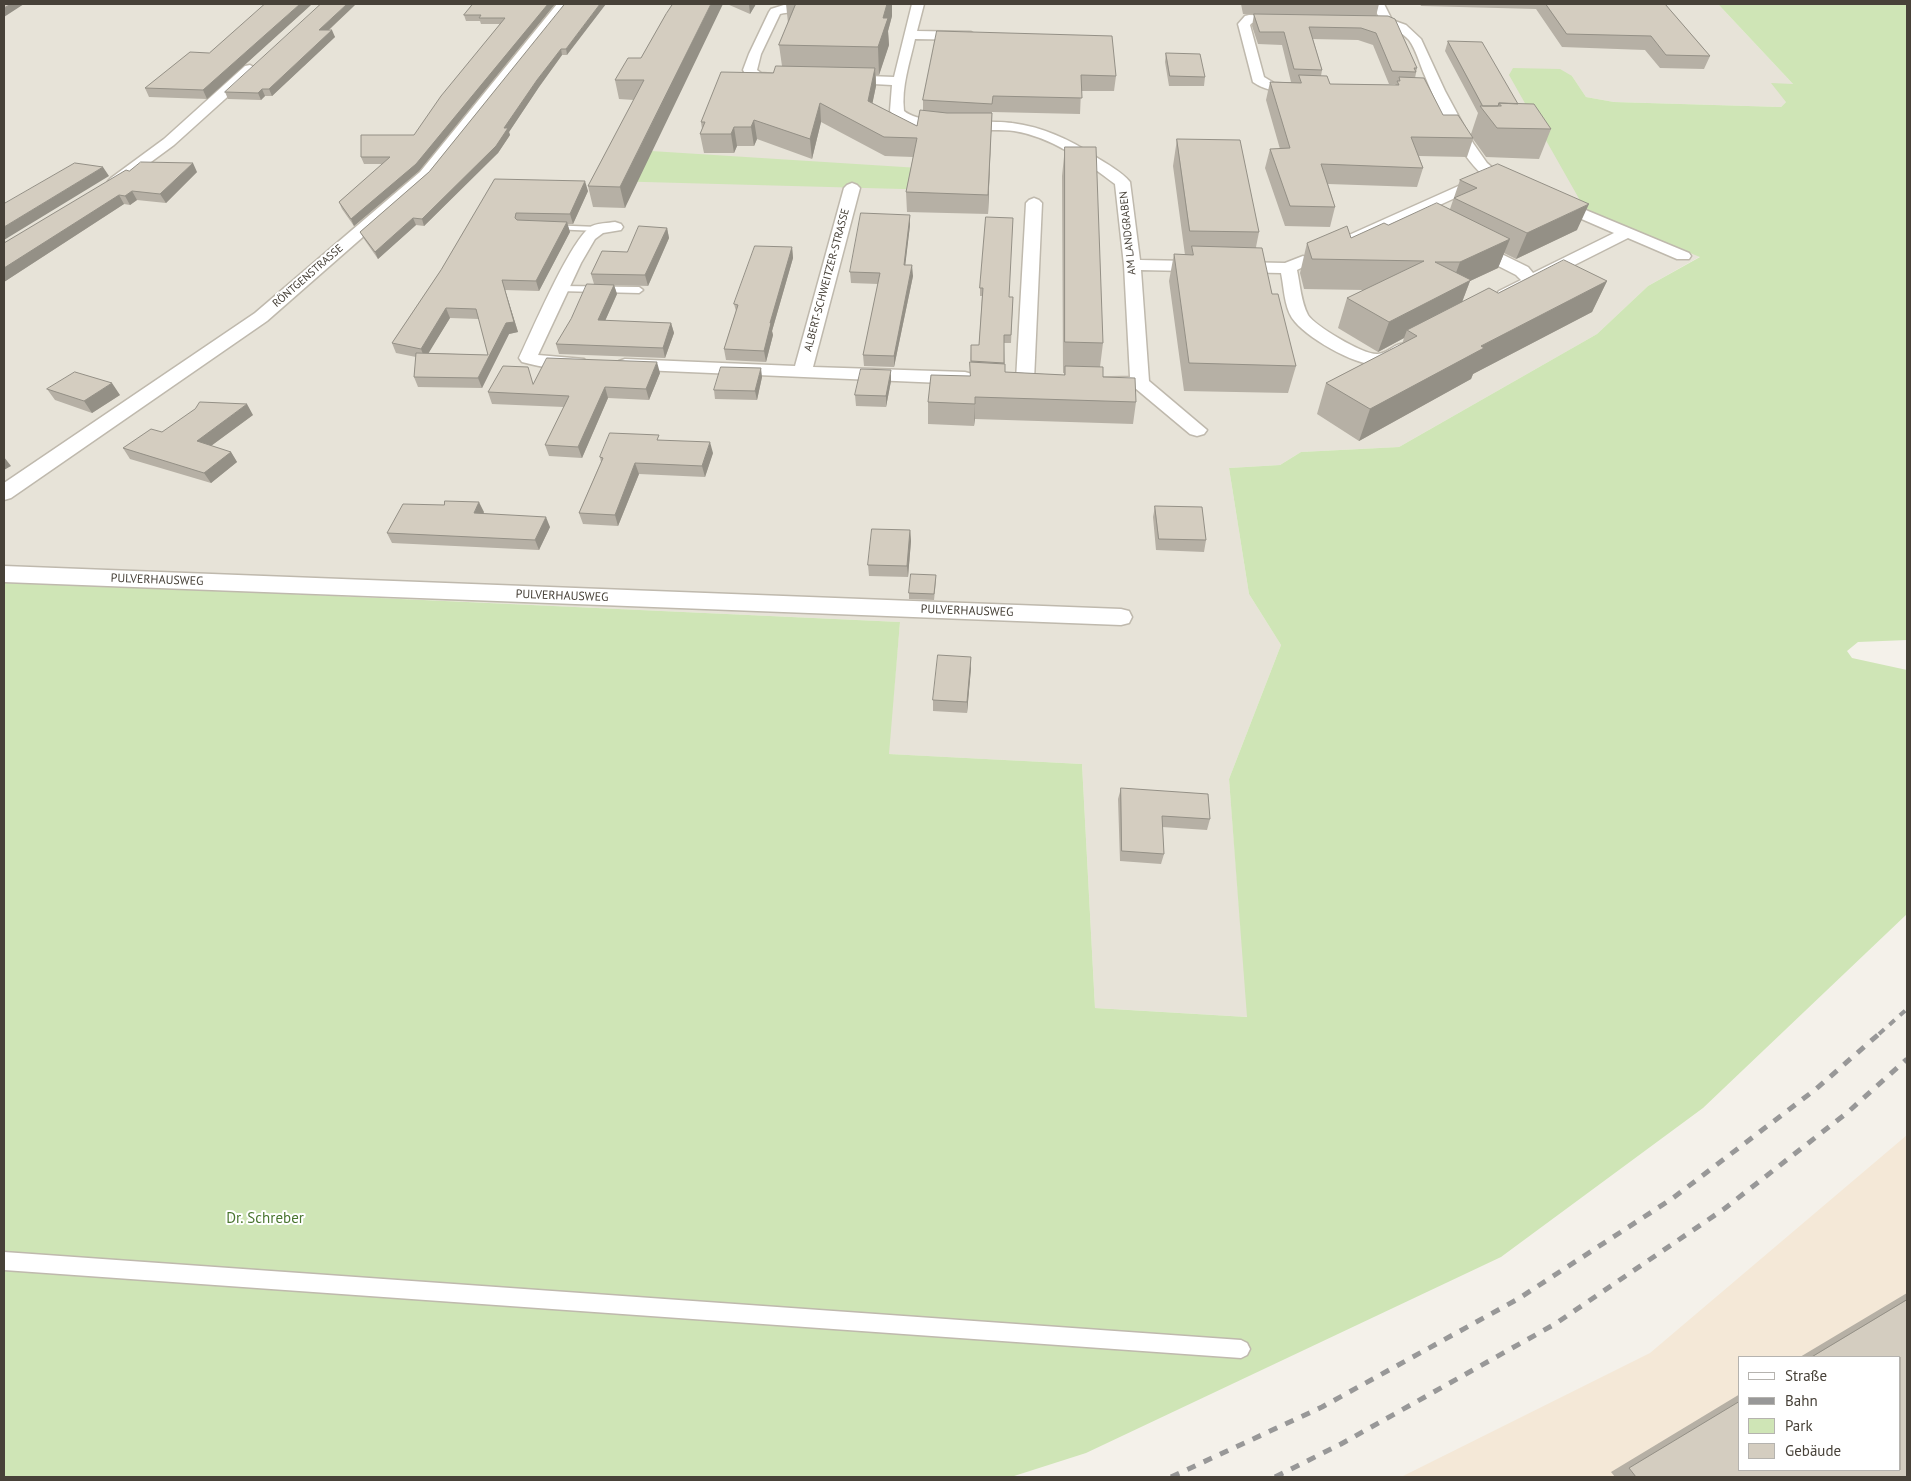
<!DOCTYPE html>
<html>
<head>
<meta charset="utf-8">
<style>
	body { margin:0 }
	#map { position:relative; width:1911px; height:1481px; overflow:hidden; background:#f4f1ea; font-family:"PT Sans",sans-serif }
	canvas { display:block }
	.frame { position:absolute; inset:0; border:5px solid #474138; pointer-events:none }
	.legend { position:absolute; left:1738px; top:1356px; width:162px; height:115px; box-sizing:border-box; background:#fff; border:1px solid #b5b3af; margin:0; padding:6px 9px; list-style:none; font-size:15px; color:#474138 }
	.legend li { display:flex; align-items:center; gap:10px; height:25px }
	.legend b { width:25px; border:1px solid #b5b3af }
</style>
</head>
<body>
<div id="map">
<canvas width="1911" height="1481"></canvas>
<div class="frame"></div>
<ul class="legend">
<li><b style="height:6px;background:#fff"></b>Straße</li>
<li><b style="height:6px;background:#989898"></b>Bahn</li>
<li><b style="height:14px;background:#cfe5b6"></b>Park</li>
<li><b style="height:14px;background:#d4cdc0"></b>Gebäude</li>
</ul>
</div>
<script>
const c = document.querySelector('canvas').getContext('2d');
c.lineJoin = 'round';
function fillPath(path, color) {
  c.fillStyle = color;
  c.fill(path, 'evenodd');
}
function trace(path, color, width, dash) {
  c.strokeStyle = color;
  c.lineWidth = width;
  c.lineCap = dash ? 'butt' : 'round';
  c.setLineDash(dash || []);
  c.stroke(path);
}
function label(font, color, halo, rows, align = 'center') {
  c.font = font + ' "PT Sans",sans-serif';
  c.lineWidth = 4;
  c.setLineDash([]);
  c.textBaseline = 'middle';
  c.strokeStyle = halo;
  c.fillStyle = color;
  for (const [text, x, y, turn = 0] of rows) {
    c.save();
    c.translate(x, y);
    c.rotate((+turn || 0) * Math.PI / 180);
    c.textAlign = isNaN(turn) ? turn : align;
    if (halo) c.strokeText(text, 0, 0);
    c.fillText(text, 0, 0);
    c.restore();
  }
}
fillPath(new Path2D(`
	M4,4H1718L1793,84L1786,102L1781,107L1614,102L1586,97L1572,76L1586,211L1701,256L1648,286L1597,334L1399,447L1301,452L1280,465L1229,468L1249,594L1281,645L1229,779L1248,1017L1095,1008L1082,764L888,754L900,622L163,588L4,583Z`), '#e7e3d8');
fillPath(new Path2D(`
	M1907,1135V1477H1401L1650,1353ZM1740,1357H1900V1470H1740Z`), '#f4e8d7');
fillPath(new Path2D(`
	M1718,4H1907V640L1858,642L1847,651L1852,658L1907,670V914L1703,1108L1501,1257L1086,1453L1011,1477H4V583L163,588L900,622L889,754L1082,764L1095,1008L1247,1017L1229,779L1281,645L1249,594L1229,468L1280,465L1301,452L1399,447L1597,334L1648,286L1700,257L1586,211L1509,75L1513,68L1560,69L1572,76L1586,97L1614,102L1781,107L1786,102L1771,83L1793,84Z
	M651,151L935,169L939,190L608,181Z`), '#cfe5b6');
const lane = new Path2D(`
	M548,225L598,227L602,229L598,231L551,229H548Z
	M561,286L639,287L643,290L639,293L558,291L557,289Z
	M4,1252L1241,1340L1247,1343L1250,1349L1247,1355L1241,1358L4,1270Z`);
const street = new Path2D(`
	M557,4H569L430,178L267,321L11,498L4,500V483L255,313L420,172Z
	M787,4H822L828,8C820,16 792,10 780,14L761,54L757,70L761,73L788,75L790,78L788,81H759L747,77L743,70L749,54L769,12L771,9Z
	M912,4H924L917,31L971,32L977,36L971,40L915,39C910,62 901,87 904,111C923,127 986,119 1012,123C1043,127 1071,140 1096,157C1107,164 1122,172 1130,182L1140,260L1285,263L1303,256L1309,258L1311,261L1309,264L1297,270C1300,284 1301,302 1308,315C1315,326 1365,356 1378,354C1390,353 1395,341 1409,344L1412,348C1406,357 1389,365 1379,365C1355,366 1305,337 1292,318C1284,305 1284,287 1281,273L1141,270L1149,381L1207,430L1204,434L1197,436L1190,434L1135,388L1093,386L1091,382L1093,378L1130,377L1124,265L1115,184C1084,161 1052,137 1014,131C983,127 909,139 890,111L892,85L836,82L834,79L841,75L894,77Z
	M1372,4H1384L1392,20L1406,25L1421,39L1445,91L1473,143L1487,163L1494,169L1520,182L1523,185L1520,188H1510L1492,179L1490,182L1420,214L1528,267L1533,273L1614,233L1547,204L1544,201L1547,198L1552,196L1689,253L1691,256L1689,259H1677L1628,238L1505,300L1499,299L1496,295L1499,291L1521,280L1516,275L1408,220L1361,241H1349L1347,238L1349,235L1483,175C1457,152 1438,107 1425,76C1420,65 1416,49 1409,40C1402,32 1392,28 1383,25Z
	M1249,15L1291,16L1293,19L1287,23H1252L1250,25L1264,77L1274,83L1307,85L1309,88L1307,91C1291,95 1267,92 1253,82L1238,24L1245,16Z
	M250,65L257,69L255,72L174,145L121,184H111L108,181L111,178L164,139L245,66Z
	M852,183L857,185L860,188L813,367L965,372L972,374L974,378L972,382L965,384L619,369L616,365L619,361L625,359L795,366L844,188L847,185Z
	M1034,198L1039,200L1042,203L1034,380L1032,384L1025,386L1018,384L1016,380L1026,203L1029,200Z
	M615,222L621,224L623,227L621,230L603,233L595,239L581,263L538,355L584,359L587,363L584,367C564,372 541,367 522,362L519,358C531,333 572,236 592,226C598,223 608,223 615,222Z
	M4,566L1121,609L1129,611L1132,617L1129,623L1121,625L4,582Z`);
trace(lane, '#bfb9ad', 3);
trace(street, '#bfb9ad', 3);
fillPath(lane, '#fff');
fillPath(street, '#fff');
trace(new Path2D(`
	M1879,1034L1907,1009`), '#989898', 4, [7, 7]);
trace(new Path2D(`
	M1171,1477L1322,1407L1518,1299L1673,1198L1816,1089L1880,1033
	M1275,1477L1341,1444L1555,1324L1724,1209L1848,1112L1907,1059`), '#989898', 5, [9, 9]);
fillPath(new Path2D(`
	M312,4L207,99L149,97L145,88Z
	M473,4H555L419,171L354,226L342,209L339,202L383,164H364L361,157L414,135L500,24H481L480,21H466L464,15Z
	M565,4L567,55H562L539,87L509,132L510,135L498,153L424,226L416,225L378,259L364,239L360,232L429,172Z
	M727,4H756L750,14Z
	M786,4H895V5H892V16L888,31L889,45L879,75H876V86L872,104L917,126L923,110V100L937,31L1116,76L1114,91H1081L1080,114L992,112L988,214L907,212L906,192L913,157L885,156L821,122L812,159L757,139L754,146H737L734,153H704L700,134L702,129L701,122L773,73L782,66L779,45L788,23Z
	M1241,4H1379L1376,16L1417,68L1415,78L1443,115L1471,134L1478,113L1445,51L1448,41L1518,104L1551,129L1539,159L1486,157L1473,139L1467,157L1419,156L1423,168L1417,187L1328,184L1335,207L1330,227L1285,226L1265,168L1270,149H1280L1266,100L1270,82H1297H1291L1282,45L1258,44L1252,26L1254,14H1243ZM1313,39L1358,40L1373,45L1389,84H1396L1395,85L1330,84L1321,76L1322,70Z
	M1420,4H1665L1710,56L1704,69L1660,68L1645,50L1562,47L1536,9L1421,6Z
	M355,5L329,30L335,37L272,96H265L261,100L228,99L225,92Z
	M666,14L625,208L593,207L588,186L634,100L619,99L615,80L641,58Z
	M1166,53L1205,77L1204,86H1169L1165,62Z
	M1177,139L1259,232L1256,247L1296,366L1288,393L1184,391L1169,281L1174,254L1185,255L1173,166Z
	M1065,147L1103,343L1100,367L1103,377L1136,402L1133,424L975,419L974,426L928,424V402L970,376L971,345H979L982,296H980V288L986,217L1009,297H1013L1011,343H1004L1005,372L1064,375V373H1063L1062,176Z
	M129,171L197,172L166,203L137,200L130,205L124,204L4,282V243Z
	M495,179L588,191L573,224H567L570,232L539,291L505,290L518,332L509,334L482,388L418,387L414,377L416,357L396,353L392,343L441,270ZM450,318L479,319L488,355L428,353Z
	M1460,180L1577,230L1516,259L1504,253L1498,268L1470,281L1462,302L1498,293L1607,281L1592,312L1473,374L1471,379L1359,441L1317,414L1326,383L1402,344L1404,338L1378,352L1338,328L1347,298L1364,290L1304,289L1300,273L1307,243L1351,238L1388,225L1450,209Z
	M910,225L905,265L913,276L894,367L864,366L863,355L878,284L851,283L850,272Z
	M667,228L669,238L648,286L614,285L617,294L605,321L671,323L674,333L665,358L559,354L556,344L594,284L591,274Z
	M792,247L793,258L772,331L773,335L766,362L726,360L724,349L736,311L734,304Z
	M660,373L649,400L608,398L582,458L549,456L545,445L564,407L492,404L488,392L534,384Z
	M762,377L757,400L715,399L714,390Z
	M891,381L886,407L856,406L855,395Z
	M47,389L120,395L92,413L55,400Z
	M253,415L211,446L231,452L237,462L211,483L130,459L123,448L162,432Z
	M660,440L713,453L705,477L639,474L618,526L583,524L579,513L601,462L600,457Z
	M1155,506L1206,540L1204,552L1156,550L1153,517Z
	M484,512L483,514L550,527L539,550L392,543L387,533Z
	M910,530L911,541L908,577L869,576L868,565Z
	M936,581L934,600L909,599V593Z
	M971,668L967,713L933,711V700Z
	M1121,788L1210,819L1207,830L1162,827L1164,854L1161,864L1120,861L1118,799Z
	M1907,1293V1477H1615L1611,1472L1740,1394V1470L1900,1357H1800Z`), '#b6b0a5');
fillPath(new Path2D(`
	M11,4H24L4,17V8Z
	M300,4H312L207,99L203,90Z
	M347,4H355V5L322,36L319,30Z
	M548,4H555L419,171L354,226L351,219Z
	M600,4H606L567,55L566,49Z
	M711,4H723L625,208L620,187Z
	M749,4H756L750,14Z
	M887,4H892V16L888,31L889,45L879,75L878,47L883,18Z
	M332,30L335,37L272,96L269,89Z
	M561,49L562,55L539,87L509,132L510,135L498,153L424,226L422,219L504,128L537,80Z
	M875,68L876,86L869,120L868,101Z
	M262,89L265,96L261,100L258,93Z
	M820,103L821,122L812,159L810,139Z
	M992,113L991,132L988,214V195Z
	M754,120L757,139L754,146L751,127Z
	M734,127L737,146L734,153L731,134Z
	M193,163L197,172L166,203L160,194Z
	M103,167L109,176L4,240V227Z
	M585,181L588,191L573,224L570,214Z
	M132,191L137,200L130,205L125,196Z
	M119,195L124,204L4,282V268Z
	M1589,204L1577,230L1516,259L1527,233Z
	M910,215V225L904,276V265Z
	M413,218L416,225L378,259L375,252Z
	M567,222L570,232L539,291L536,281Z
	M667,228L669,238L648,286L645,275Z
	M1510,239L1498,268L1470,281L1459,310L1407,330L1404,338L1378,352L1389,322L1449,291L1460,262Z
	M792,247L793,258L772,331L773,335L766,362L764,351L770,323Z
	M912,265L913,276L894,367V356Z
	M502,280L518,332L509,334L482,388L478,378L506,323Z
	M1607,281L1592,312L1473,374L1471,379L1359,441L1370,409L1481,346Z
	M614,285L617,294L601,330L598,320Z
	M446,308L450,318L425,359L421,349Z
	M671,323L674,333L665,358L663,348Z
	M657,362L660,373L649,400L646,389Z
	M761,368L762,377L757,400L755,391Z
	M891,370V381L886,407V396Z
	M112,383L120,395L92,413L84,401Z
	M605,387L608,398L582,458L578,447Z
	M975,397V419L974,426L975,404Z
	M247,404L253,415L204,451L197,441Z
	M710,442L713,453L705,477L702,466Z
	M231,452L237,462L211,483L204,473Z
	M4,457L11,466L4,470Z
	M635,463L639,474L618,526L615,515Z
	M479,502L484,512L478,523L474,513Z
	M546,517L550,527L539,550L535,540Z
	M910,530L911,541L908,577L907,566Z
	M971,657V668L967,713V702Z`), '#949086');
const building = new Path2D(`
	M4,4H11L4,8Z
	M265,4H300L203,90L145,88L190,52L209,53Z
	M321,4H347L319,30H332L269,89H262L258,93L225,92Z
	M473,4H548L416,164L351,219L339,202L390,157H361V135H414L441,96L505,18H479L481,15H464Z
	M565,4H600L566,49H561L537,80L504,128H508L496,146L422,219L413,218L375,252L360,232L429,172Z
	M673,4H711L620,187L588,186L644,80H615L628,58H641L666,14Z
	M796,4H887L883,18H888L878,47L779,45Z
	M1546,4H1665L1710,56L1666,55L1651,36L1567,34Z
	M1254,14L1388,16L1395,19L1417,68H1414L1416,72L1392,71L1376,33L1361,28L1309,27L1322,70L1294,69L1284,32H1260Z
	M937,31L1112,36L1116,76L1081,75L1082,98L993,96L992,104L923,100Z
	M1448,41L1482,42L1518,104L1499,103L1498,106H1483Z
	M1166,53L1200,54L1205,77L1170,76Z
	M776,66L875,68L868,101L917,126L920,110L947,113H992L988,195L906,192L917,138L884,137L820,103L810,139L754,120L751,127H734L731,134H700L705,122H701L721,72L773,73Z
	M1299,75L1327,76L1330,84L1399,85L1397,81H1400L1399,77L1424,78L1443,115H1458L1473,138L1411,137L1423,168L1321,164L1335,207L1290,206L1270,149L1290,148L1270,82L1301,83Z
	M1499,103L1534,104L1551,129L1497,128L1480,106H1501Z
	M1177,139L1240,140L1259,232L1190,231Z
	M1065,147H1096L1103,343L1065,342Z
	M141,162L193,163L160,194L132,191L125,196L119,195L4,268V243L126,170L129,171Z
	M75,163L103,167L4,227V204Z
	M1498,164L1589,204L1527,233L1454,198L1477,188L1460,180Z
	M495,179L585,181L570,214L516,213L515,218L517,220L567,222L536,281L502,280L514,322L506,323L478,378L414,377L416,353L488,355L476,309L446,308L421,349L392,343L441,270Z
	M1437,203L1510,239L1460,262H1435L1471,280L1389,322L1347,298L1424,261L1312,259L1307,243L1347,226L1351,238L1384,223L1388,225Z
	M861,213L910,215L904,265H912L894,356L863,355L880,273L850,272Z
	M986,217L1013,218L1009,297H1013L1011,335H1004V363L971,361V345H979L983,288H980Z
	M639,226L667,228L645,275L591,274L602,251L627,252Z
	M755,246L792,247L770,323H771L764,351L724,349L738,305L734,304Z
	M1192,246L1262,248L1272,294H1278L1296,366L1189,363L1174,254L1193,255Z
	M1564,260L1607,281L1481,346L1484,348L1370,409L1326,383L1417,336L1407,330L1489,288L1498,293Z
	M587,284L614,285L598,320L671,323L663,348L556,344L571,319Z
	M547,358L657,362L646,389L605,387L578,447L545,445L569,396L488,392L503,366L528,367L533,384Z
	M970,362L1005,364V372L1065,375V366L1103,367V377L1135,378L1136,402L975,397V404L928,402L931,375L970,376Z
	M721,367L761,368L755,391L714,390Z
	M861,369L891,370L886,396L855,395Z
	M75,372L112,383L84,401L47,389Z
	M200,402L247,404L197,441L231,452L204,473L123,448L151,429L162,432L195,409Z
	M610,433L659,435L657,440L710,442L702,466L635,463L615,515L579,513L603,458L600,457Z
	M445,501L479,502L474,513L546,517L535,540L387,533L403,504L444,505Z
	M1155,506L1202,507L1206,540L1159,539Z
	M872,529L910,530L907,566L868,565Z
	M911,574L936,575L934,594L909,593Z
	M938,655L971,657L967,702L933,700Z
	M1121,788L1208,794L1210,819L1162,816L1164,854L1122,851Z
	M1907,1300V1477H1636L1629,1468L1740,1401V1470H1900V1357H1812Z`);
fillPath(building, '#d4cdc0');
trace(building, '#949086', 1);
label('11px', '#474138', '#fff', [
	["AM LANDGRABEN",1128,233,-96],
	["RÖNTGENSTRASSE",308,276,-41],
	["ALBERT-SCHWEITZER-STRASSE",827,280,-75]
]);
label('12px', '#474138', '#fff', [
	["PULVERHAUSWEG",157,580,2],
	["PULVERHAUSWEG",562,596,2],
	["PULVERHAUSWEG",967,611,2]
]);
label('15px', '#49752f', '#fff', [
	["Dr. Schreber",265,1219]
]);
</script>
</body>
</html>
